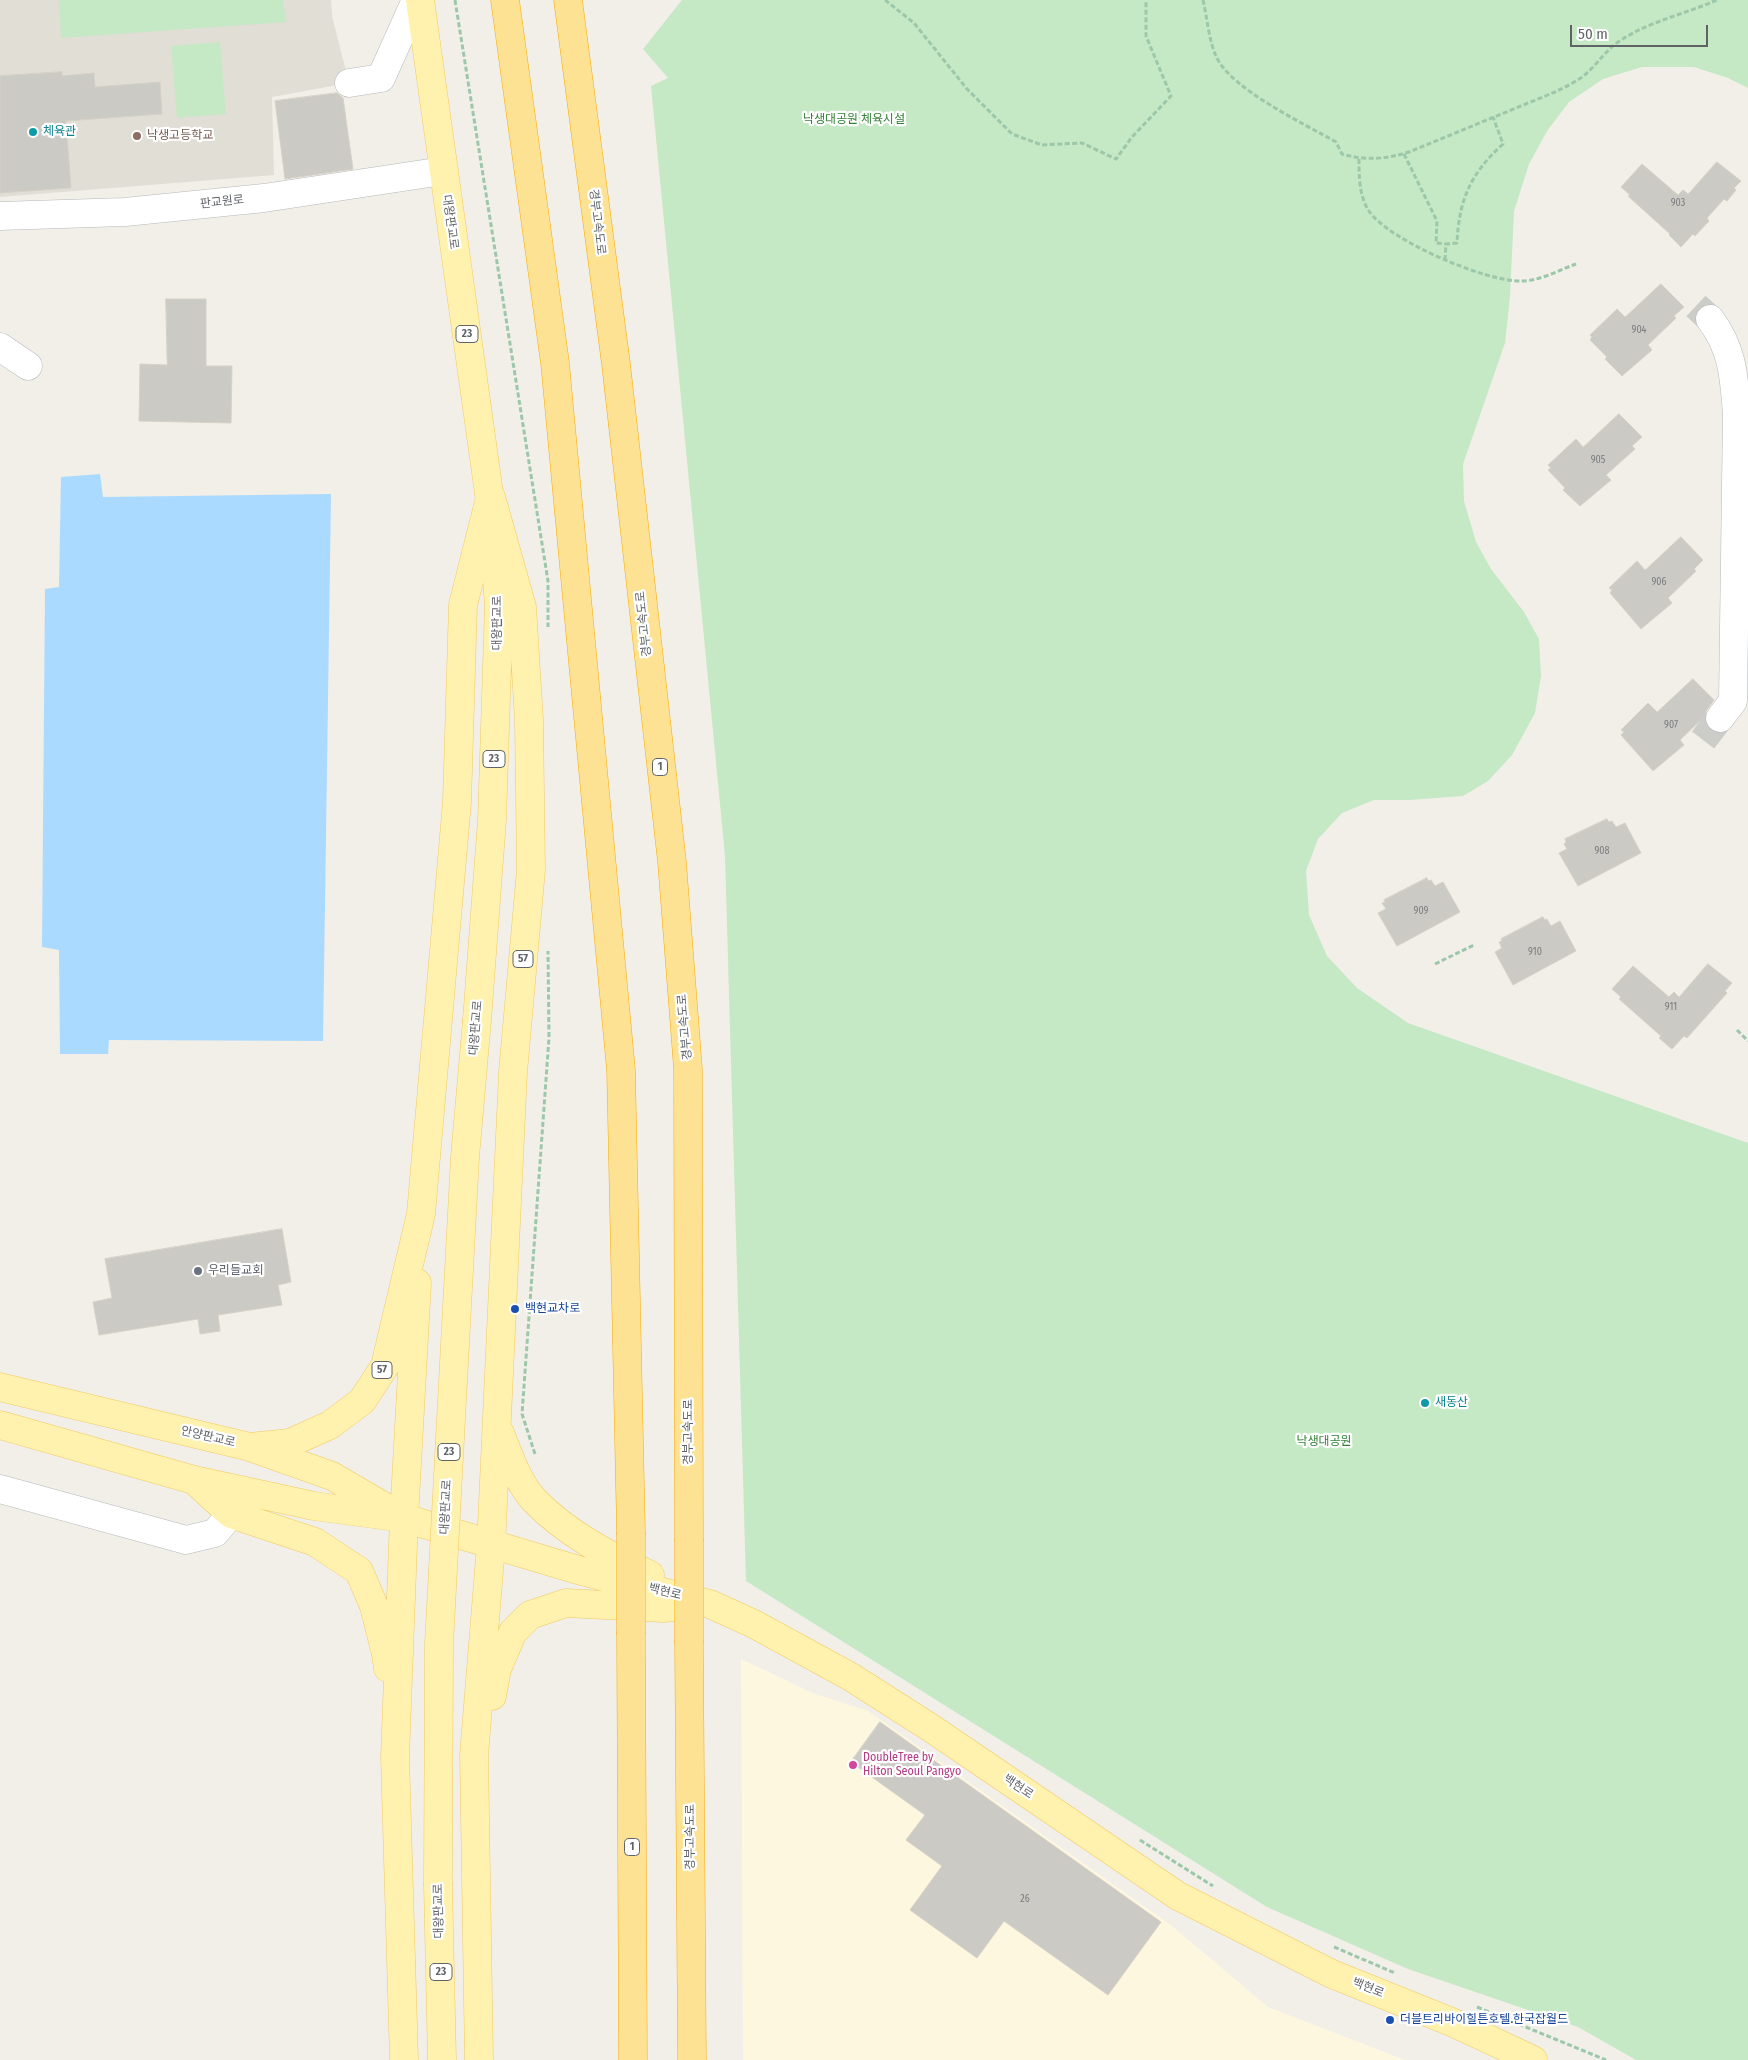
<!DOCTYPE html>
<html>
<head>
<meta charset="utf-8">
<style>
	body { margin:0 }
	#map { position:relative; width:1748px; height:2060px; overflow:hidden; background:#f1efe8; font-family:"Fira Sans Condensed",sans-serif }
	canvas { display:block }
	.scale { position:absolute; left:1570px; top:25px; width:138px; height:22px; box-sizing:border-box; border:2px solid #5f6368; border-top:0; padding-left:6px; font-size:15px; line-height:18px; white-space:nowrap; color:#5f6368; -webkit-text-stroke:4px #fff; paint-order:stroke }
</style>
</head>
<body>
<div id="map">
<canvas width="1748" height="2060"></canvas>
<div class="scale">50 m</div>
</div>
<script>
const c = document.querySelector('canvas').getContext('2d');
c.lineJoin = 'round';
function fillPath(path, color) {
  c.fillStyle = color;
  c.fill(path, 'evenodd');
}
function trace(path, color, width, dash) {
  c.strokeStyle = color;
  c.lineWidth = width;
  c.lineCap = dash ? 'butt' : 'round';
  c.setLineDash(dash || []);
  c.stroke(path);
}
function label(font, color, halo, rows, align = 'center') {
  c.font = font + ' "Fira Sans Condensed","Noto Sans KR",sans-serif';
  c.lineWidth = 4.5;
  c.setLineDash([]);
  c.textBaseline = 'middle';
  c.strokeStyle = halo;
  c.fillStyle = color;
  for (const [text, x, y, turn = 0] of rows) {
    c.save();
    c.translate(x, y);
    c.rotate((+turn || 0) * Math.PI / 180);
    c.textAlign = isNaN(turn) ? turn : align;
    if (halo) c.strokeText(text, 0, 0);
    c.fillText(text, 0, 0);
    c.restore();
  }
}
fillPath(new Path2D(`
	M741,1659L813,1693L868,1711L1172,1926L1268,2007L1405,2060H743Z`), '#fef7e0');
fillPath(new Path2D(`
	M0,0H331L332,16L349,83L272,97L274,175L0,197Z`), '#e1ded6');
fillPath(new Path2D(`
	M59,0H283L286,22L61,38Z
	M682,0H1748V88L1728,78L1694,67H1642L1603,79L1569,102L1547,131L1529,164L1514,211L1510,296L1505,343L1463,464L1464,501L1476,542L1491,569L1524,612L1539,639L1541,676L1535,713L1512,755L1488,781L1463,796L1409,800H1374L1342,813L1318,839L1306,871L1309,915L1327,956L1357,988L1408,1023L1748,1143V2060H1636L1578,2027L1408,1969L1267,1907L746,1581L725,856L651,86L668,78L643,49Z
	M220,42L226,114L177,118L171,46Z`), '#c5e8c5');
fillPath(new Path2D(`
	M100,474L103,497L331,494L323,1041L109,1040L108,1054H60L59,950L42,947L45,589L59,587L61,477Z`), '#aadaff');
const building = new Path2D(`
	M62,72V76L94,73L95,87L160,82L162,114L66,121L71,188L0,193V76Z
	M337,93L343,98L353,169L285,179L275,101Z
	M1717,162L1741,181L1734,188L1736,190L1727,201L1724,199L1707,218L1709,221L1695,236L1693,234L1681,247L1669,235L1670,234L1628,196L1630,195L1621,187L1642,164L1678,195L1683,190L1688,194Z
	M1661,284L1684,307L1674,316L1676,318L1648,345L1652,350L1622,376L1605,359L1607,357L1590,340L1592,337L1590,335L1617,309L1625,317Z
	M166,299H206V366H232L231,423L139,421L140,364L167,365Z
	M1619,414L1642,437L1632,446L1635,449L1606,475L1611,480L1580,506L1563,490L1565,488L1548,470L1551,468L1548,465L1576,439L1583,447Z
	M1681,537L1703,560L1694,569L1696,571L1668,598L1672,603L1641,629L1610,593L1612,590L1609,588L1637,561L1645,570Z
	M1693,679L1714,700L1706,711L1705,716L1680,740L1684,745L1653,771L1621,735L1624,732L1621,730L1648,703L1657,712Z
	M1607,819L1609,822L1612,821L1616,827L1625,823L1641,853L1578,886L1559,853L1567,849L1564,844L1566,842L1565,839Z
	M1427,878L1428,881L1431,880L1435,886L1443,882L1460,912L1397,946L1378,913L1386,909L1382,903L1385,902L1384,900Z
	M1543,917L1545,920L1547,919L1551,926L1560,921L1576,951L1513,985L1495,952L1502,948L1499,942L1502,941L1501,939Z
	M1708,964L1732,983L1725,991L1727,993L1687,1038L1684,1036L1672,1049L1659,1038L1661,1036L1619,999L1621,997L1612,989L1633,966L1669,997L1674,992L1679,997Z
	M282,1229L291,1282L278,1285L282,1305L218,1315L220,1331L200,1334L198,1319L99,1335L93,1302L112,1298L105,1259Z
	M880,1722L1161,1922L1108,1995L1004,1921L977,1958L910,1910L942,1866L906,1840L925,1815L851,1762Z`);
fillPath(building, '#cccac5');
trace(building, '#d6d1c6', 1);
trace(new Path2D(`
	M1696,306L1710,319
	M1703,740L1720,718`), '#ccccc8', 28, [28, 14]);
const minor = new Path2D(`
	M349,83L381,78L416,0
	M0,216L125,212L264,198L443,171
	M1710,319C1733,349 1734,377 1737,414H1748
	M0,347L28,366
	M1720,718L1733,701L1737,414
	M0,1489L186,1540L215,1533L231,1514`);
const major = new Path2D(`
	M420,0L492,515
	M477,1020L492,820L499,605L495,555
	M0,1387L250,1447L332,1476L392,1511
	M0,1425L194,1480L314,1506L404,1518L585,1572L710,1604L754,1624L851,1677L931,1728L1178,1896L1332,1974L1454,2023L1533,2060
	M500,1433C509,1456 518,1483 535,1501C567,1534 610,1556 650,1575
	M250,1447L290,1443L330,1425L362,1401L385,1366L421,1214L457,802L463,605L490,498
	M195,1481L231,1514L315,1542L359,1571L374,1606L386,1654L388,1668
	M492,1696L497,1669L513,1632L530,1615L566,1603L663,1608L683,1606
	M438,1885L442,2060
	M404,2060L395,1757L404,1518L417,1283
	M479,2060L474,1755L491,1546L513,1072L531,870L529,720L522,607L491,497`);
const highway = new Path2D(`
	M505,0L555,363L621,1070L631,1532
	M568,0L616,364L672,862L688,1069L689,1539
	M631,1634L633,2060
	M689,1643L692,2060`);
trace(minor, '#b5b8bc', 29);
trace(major, '#f2c960', 29);
trace(highway, '#f9ab00', 29);
trace(new Path2D(`
	M455,0L548,581V627
	M885,0L914,23L967,89L1012,134L1042,145L1082,143L1116,159L1132,137L1171,96L1146,36V0
	M1203,0C1207,17 1209,41 1216,56C1230,89 1305,124 1336,142L1342,154C1366,161 1386,159 1409,152L1555,92C1567,86 1581,80 1591,69C1600,60 1607,50 1618,42C1647,22 1685,14 1717,0
	M1404,154L1437,221L1436,243L1446,244
	M1359,159C1359,176 1359,196 1369,211C1388,240 1486,282 1521,281C1540,281 1559,270 1576,264
	M1445,260L1446,244L1457,243C1459,200 1470,174 1503,144L1493,117
	M1435,964L1474,945
	M1737,1030L1748,1041
	M535,1454L522,1414L549,1038L548,951
	M1140,1840L1213,1886
	M1334,1947L1395,1973
	M1477,2007L1606,2060`), '#9cc7a9', 3, [5, 2.5]);
trace(minor, '#fff', 28);
trace(major, '#fff2af', 28);
trace(highway, '#fde293', 28);
const majorBridge = new Path2D(`
	M438,1885L439,1644L465,1157L477,1020`);
const highwayBridge = new Path2D(`
	M631,1532V1634
	M689,1643V1539`);
trace(majorBridge, '#f2c960', 29, []);
trace(highwayBridge, '#f9ab00', 29, []);
trace(majorBridge, '#fff2af', 28);
trace(highwayBridge, '#fde293', 28);
for (const [x, y, r, color] of [
	[33,132,5,"#0f9aa8"],
	[137,136,5,"#8d6e63"],
	[198,1271,5,"#6b7280"],
	[515,1309,5,"#1a4fb4"],
	[1425,1403,5,"#0f9aa8"],
	[853,1765,5,"#d1479c"],
	[1390,2020,5,"#1a4fb4"]
]) {
  const dot = new Path2D();
  dot.arc(x, y, r, 0, 2 * Math.PI);
  c.fillStyle = color;
  c.fill(dot);
  trace(dot, '#fff', 2);
}
label('10px', '#7a7d7f', null, [
	["903",1678,203],
	["904",1639,330],
	["905",1598,460],
	["906",1659,582],
	["907",1671,725],
	["908",1602,851],
	["909",1421,911],
	["910",1535,952],
	["911",1671,1007],
	["26",1025,1899]
]);
for (const [x, y, w] of [
	[467,334,22],
	[494,759,22],
	[660,767,15],
	[523,959,20],
	[382,1370,20],
	[449,1452,22],
	[632,1847,15],
	[441,1972,22]
]) {
  const box = new Path2D();
  box.roundRect(x - w / 2, y - 8.5, w, 17, 4);
  c.fillStyle = '#fff';
  c.fill(box);
  trace(box, '#5f6368', 1);
}
label('bold 11px', '#5f6368', null, [
	["23",467,334],
	["23",494,759],
	["1",660,767],
	["57",523,959],
	["57",382,1370],
	["23",449,1452],
	["1",632,1847],
	["23",441,1972]
]);
label('12px', '#348238', '#fff', [
	["낙생대공원 체육시설",854,120],
	["낙생대공원",1324,1442]
]);
label('12px', '#0d838f', '#fff', [
	["체육관",43,132],
	["새동산",1435,1403]
], 'left');
label('12px', '#785e54', '#fff', [
	["낙생고등학교",147,136]
], 'left');
label('12px', '#5f6368', '#fff', [
	["판교원로",222,202,-6],
	["대왕판교로",450,222,82],
	["경부고속도로",597,222,83],
	["대왕판교로",498,623,-90],
	["경부고속도로",644,624,-96],
	["경부고속도로",685,1027,-95],
	["대왕판교로",476,1028,-85],
	["경부고속도로",689,1432,-90],
	["안양판교로",208,1437,13],
	["대왕판교로",446,1507,-87],
	["백현로",665,1592,14],
	["백현로",1018,1787,34],
	["경부고속도로",691,1837,-90],
	["대왕판교로",439,1911,-91],
	["백현로",1368,1988,22]
]);
label('12px', '#5b616d', '#fff', [
	["우리들교회",208,1271]
], 'left');
label('12px', '#164399', '#fff', [
	["백현교차로",525,1309],
	["더블트리바이힐튼호텔.한국잡월드",1400,2020]
], 'left');
label('12px', '#b23c85', '#fff', [
	["DoubleTree by",863,1758],
	["Hilton Seoul Pangyo",863,1772]
], 'left');
</script>
</body>
</html>
